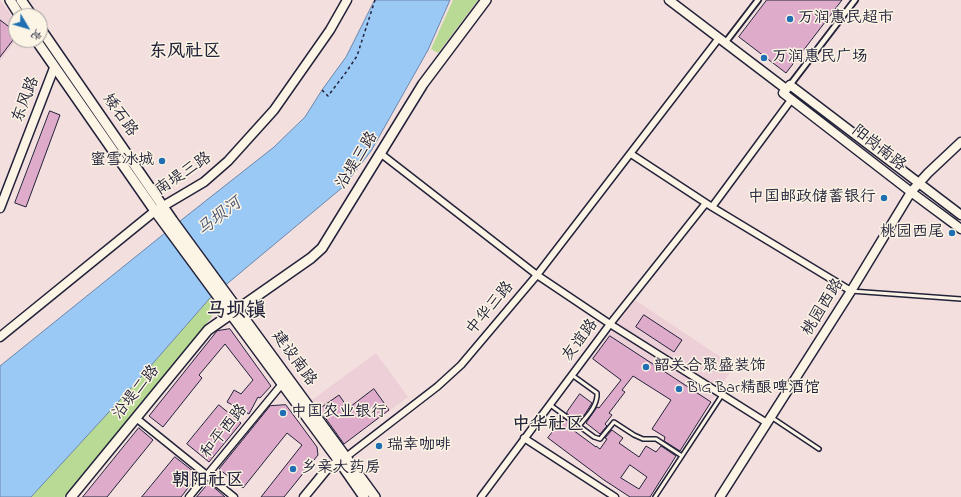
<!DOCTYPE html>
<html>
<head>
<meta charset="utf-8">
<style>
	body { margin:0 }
	#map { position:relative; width:961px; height:497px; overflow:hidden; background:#f3dfdd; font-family:"Indie Flower","LXGW WenKai TC",sans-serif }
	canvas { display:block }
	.north { position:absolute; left:8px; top:8px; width:40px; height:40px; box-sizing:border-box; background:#fcf5e5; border:1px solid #a5a1a1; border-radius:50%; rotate:128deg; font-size:11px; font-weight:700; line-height:16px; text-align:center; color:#22223b }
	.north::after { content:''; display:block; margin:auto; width:14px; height:18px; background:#1f6fb2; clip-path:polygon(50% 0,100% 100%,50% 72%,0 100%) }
</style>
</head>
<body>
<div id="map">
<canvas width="961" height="497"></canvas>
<div class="north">北</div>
</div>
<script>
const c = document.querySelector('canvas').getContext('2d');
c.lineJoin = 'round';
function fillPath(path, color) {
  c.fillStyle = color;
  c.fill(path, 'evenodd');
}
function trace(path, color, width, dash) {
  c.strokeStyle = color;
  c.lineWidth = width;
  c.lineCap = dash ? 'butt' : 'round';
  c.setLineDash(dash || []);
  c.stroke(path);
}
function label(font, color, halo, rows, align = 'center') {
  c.font = font + ' "Indie Flower","LXGW WenKai TC",sans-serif';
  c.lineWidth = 3;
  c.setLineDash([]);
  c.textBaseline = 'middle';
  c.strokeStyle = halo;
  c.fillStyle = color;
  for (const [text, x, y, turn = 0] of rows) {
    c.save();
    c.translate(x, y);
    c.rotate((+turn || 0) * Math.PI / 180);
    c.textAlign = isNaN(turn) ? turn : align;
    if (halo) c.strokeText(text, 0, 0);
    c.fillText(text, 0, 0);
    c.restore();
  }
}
fillPath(new Path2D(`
	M0,0L16,22V40L0,61Z
	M635,300L734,366L680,451L664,440L684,409L618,366L612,374L591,358Z
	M376,353L408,397L344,444L312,400Z`), '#edd0d7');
fillPath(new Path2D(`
	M453,0H478L438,53L431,49Z
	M210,298L216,305L211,318L64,497H31L141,377Z`), '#b8da94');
const water = new Path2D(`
	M375,0H450L428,50L371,151L343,187L210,298L141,377L31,497H0V366L170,229L274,147L305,117L322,90L346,57Z`);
fillPath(water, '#9bc9f6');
trace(water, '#6b86ab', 1);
const building = new Path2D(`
	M767,0H842L786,73L739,37Z
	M0,20L16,32V36L0,57Z
	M50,111L60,115L26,207L15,203Z
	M644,315L682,340L674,352L636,327Z
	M230,329L271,386L260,398L258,397L249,414L227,402L234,390L241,394L253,380L225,344L199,375L202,378L163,427L149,416L217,331Z
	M610,336L711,402L680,451L664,441L665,437L652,429L671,400L633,376L622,390L625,392L609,413L612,415L605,424L607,426L600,434L586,423L597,407L599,408L621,380L593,359Z
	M374,389L389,410L344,444L319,409L339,395L348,408Z
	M580,394L592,403L583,417L577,421L567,414V412Z
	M219,405L241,423L209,462L187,444Z
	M286,405L317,447L318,455L284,497H261L302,445L287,433L243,488L219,469L270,406Z
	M564,418L574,426L572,429L573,430L596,447V446L600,449L607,439L605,438L612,430L623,438L619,443L639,457L646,446L656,452L661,446L676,456L650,497H630L604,480L548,438ZM630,465L647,477L639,489L621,478Z
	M139,428L153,440L107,497H83Z
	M175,457L198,475L181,497H142Z
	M209,483L225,497H197Z`);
fillPath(building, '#deacca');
trace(building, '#22223b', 1);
const service = new Path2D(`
	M851,291L961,299
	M572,375L597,393C598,406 586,417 579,426
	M549,404L594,437L600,439L614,422L634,435L643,439H656L682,456
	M771,417L819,449
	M655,497L722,395`);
const pedestrian = new Path2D(`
	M725,43L758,0
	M790,85L855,0`);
const minor = new Path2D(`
	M380,153L537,275L610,324L767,423
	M631,154L712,207L851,291
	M712,207L791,100
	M136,418L234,497
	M524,438L615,497
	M346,457L438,386L461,365L537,275L719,38
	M189,497L282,384
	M481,497L610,324L706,203`);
const tertiary = new Path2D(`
	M669,0L786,89
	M0,208L54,68
	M961,215L790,85L783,93L911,192L961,229
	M0,337L155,211L204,182L228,161L274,110L330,30L347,0
	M304,497L327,469L345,457
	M720,497L851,291L911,192L928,173L961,142`);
const secondary = new Path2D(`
	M10,0L20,16
	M21,0L32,16
	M40,28L173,221L375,497
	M36,40L155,211L339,461L364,497
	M71,497L208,330L311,258L322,248L423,84L486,0`);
trace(service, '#22223b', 6);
trace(pedestrian, '#22223b', 8);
trace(minor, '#22223b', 9);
trace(tertiary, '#22223b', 11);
trace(secondary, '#22223b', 12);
trace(new Path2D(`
	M322,90L328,96L347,71L357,56L375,0`), '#22223b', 1.5, [3, 3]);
trace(service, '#fcf5e5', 3);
trace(pedestrian, '#fcf5e5', 4.5);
trace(minor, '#fcf5e5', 6);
trace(tertiary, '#fcf5e5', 8);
trace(secondary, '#fcf5e5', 9);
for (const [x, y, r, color] of [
	[790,19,4,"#1f6fb2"],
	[764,58,4,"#1f6fb2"],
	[162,161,4,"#1f6fb2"],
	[884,198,4,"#1f6fb2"],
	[952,233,4,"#1f6fb2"],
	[646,367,4,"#1f6fb2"],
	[679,389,4,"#1f6fb2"],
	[283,413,4,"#1f6fb2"],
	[379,446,4,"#1f6fb2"],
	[293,469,4,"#1f6fb2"]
]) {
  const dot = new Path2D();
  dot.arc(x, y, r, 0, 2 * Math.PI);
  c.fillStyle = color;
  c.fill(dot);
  trace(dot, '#fcf5e5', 1.5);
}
label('16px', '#22223b', '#fcf5e5', [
	["万润惠民超市",798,19],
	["万润惠民广场",772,58],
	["蜜雪冰城",154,161,"right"],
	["中国邮政储蓄银行",876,198,"right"],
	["桃园西尾",944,233,"right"],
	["韶关合聚盛装饰",654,367],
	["BIG Bar精酿啤酒馆",687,389],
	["中国农业银行",291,413],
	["瑞幸咖啡",387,446],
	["乡亲大药房",301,469]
], 'left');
label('16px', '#22223b', '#fcf5e5', [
	["东风路",27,100,-69],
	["矮石路",119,116,55],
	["阳岗南路",878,149,38],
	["沿堤三路",358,161,-58],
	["南堤三路",184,175,-34],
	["桃园西路",824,308,-58],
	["中华三路",491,309,-50],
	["友谊路",581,341,-53],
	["建设南路",293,359,54],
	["沿堤二路",137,393,-51],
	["和平西路",225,432,-51]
]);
label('italic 17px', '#465473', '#fcf5e5', [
	["马坝河",220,218,-38]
]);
label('bold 18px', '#22223b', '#fcf5e5', [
	["东风社区",185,53],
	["中华社区",548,426],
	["朝阳社区",208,482]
]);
label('bold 20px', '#22223b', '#fcf5e5', [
	["马坝镇",236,313]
]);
</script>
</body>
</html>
